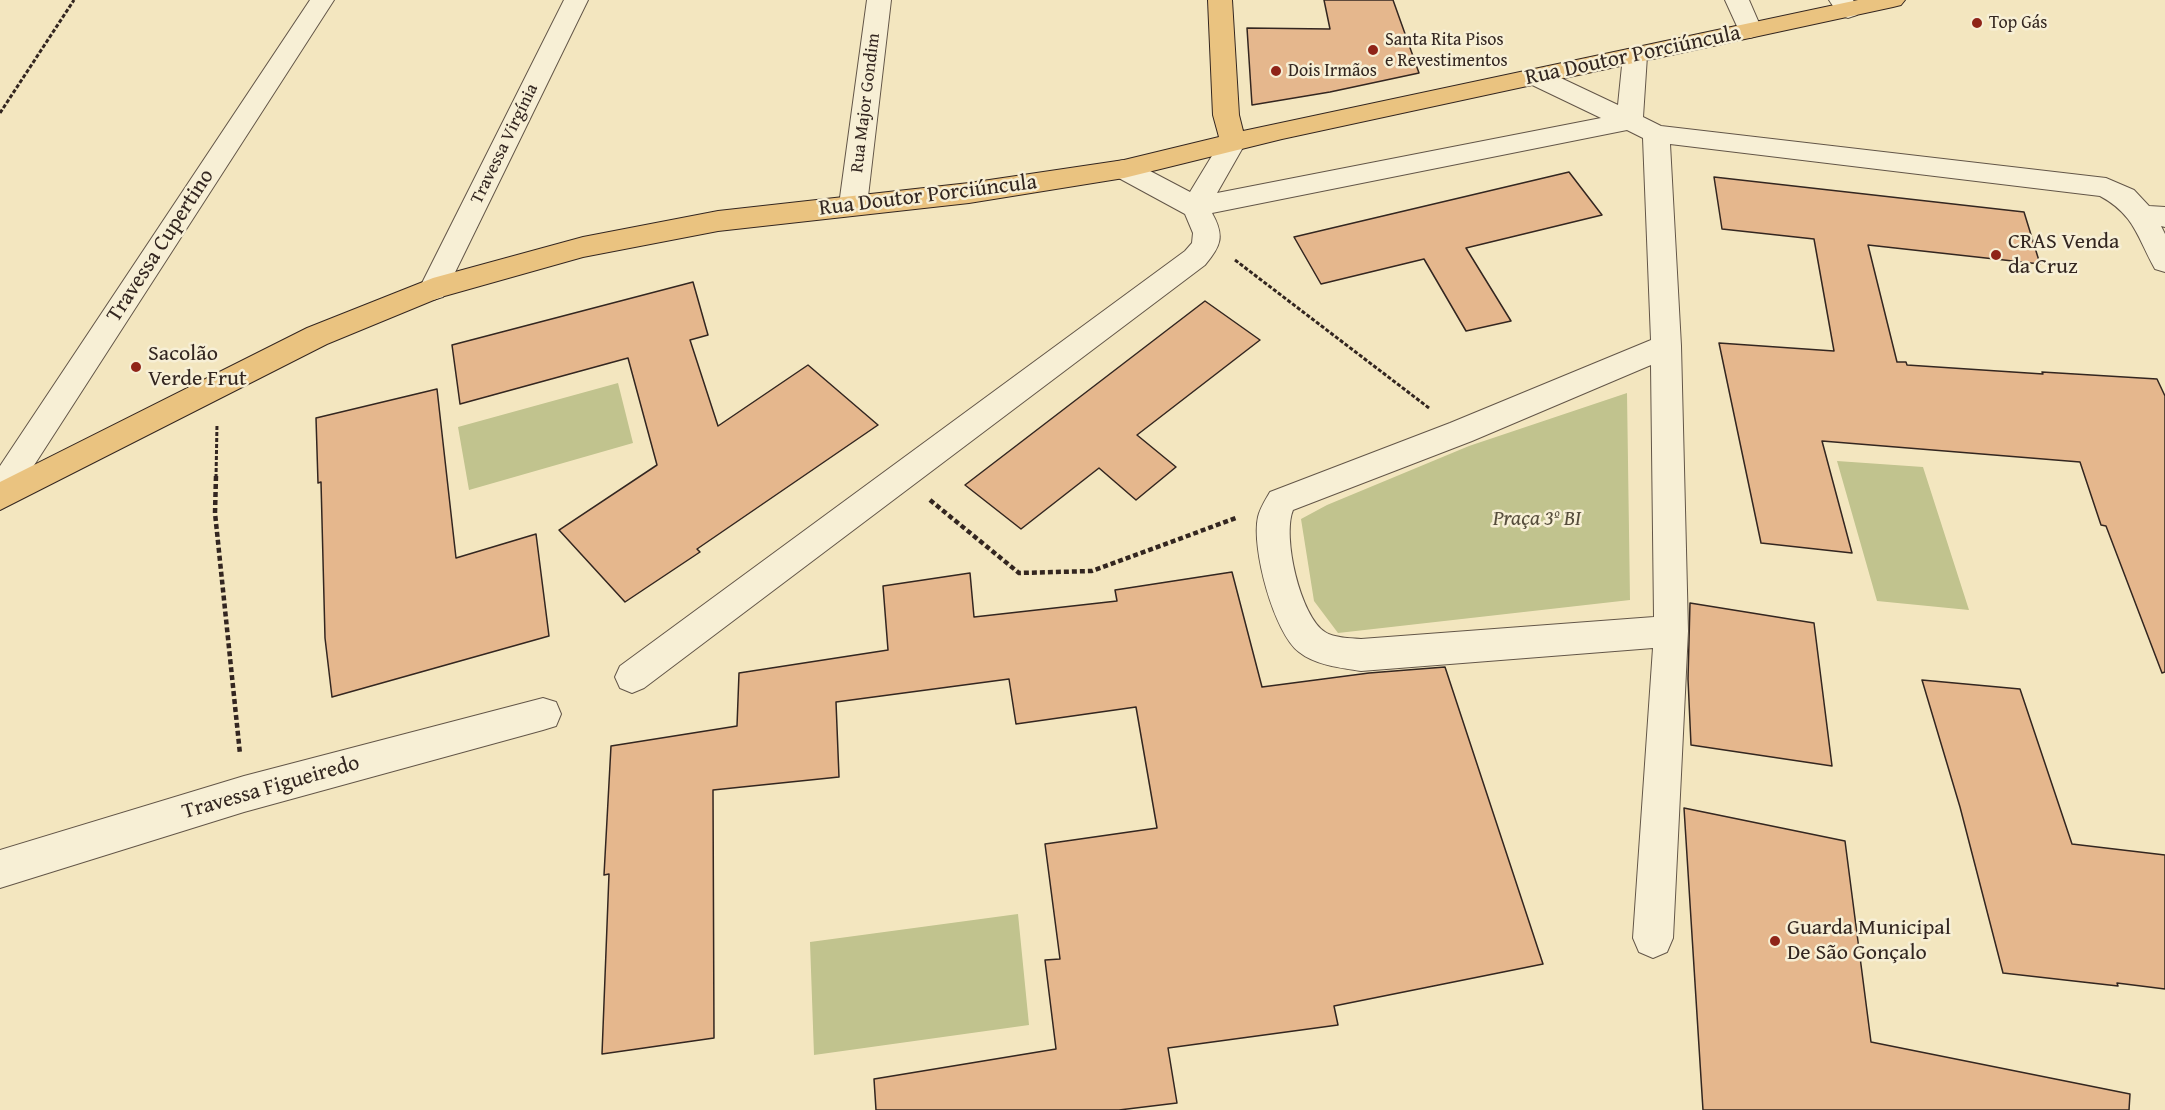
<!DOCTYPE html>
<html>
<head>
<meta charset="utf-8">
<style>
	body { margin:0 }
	canvas { display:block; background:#f3e6bf }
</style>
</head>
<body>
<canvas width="2165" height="1110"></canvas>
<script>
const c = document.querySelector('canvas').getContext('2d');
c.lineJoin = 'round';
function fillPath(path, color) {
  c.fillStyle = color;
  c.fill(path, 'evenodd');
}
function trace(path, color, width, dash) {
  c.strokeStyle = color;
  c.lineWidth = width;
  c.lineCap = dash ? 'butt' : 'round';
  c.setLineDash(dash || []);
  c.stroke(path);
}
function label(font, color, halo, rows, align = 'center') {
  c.font = font + ' "Gentium Book Plus",serif';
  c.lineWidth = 5;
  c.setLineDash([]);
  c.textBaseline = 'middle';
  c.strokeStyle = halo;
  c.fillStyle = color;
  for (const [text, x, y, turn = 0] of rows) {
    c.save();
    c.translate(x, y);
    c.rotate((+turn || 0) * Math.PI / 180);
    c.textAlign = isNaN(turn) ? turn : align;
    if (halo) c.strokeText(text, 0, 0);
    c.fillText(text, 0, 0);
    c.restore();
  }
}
fillPath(new Path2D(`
	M618,383L633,443L469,490L458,427Z
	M1627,393L1630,600L1338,633L1314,601L1301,519L1327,505L1469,446Z
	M1837,461L1923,467L1969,610L1877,601Z
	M1018,914L1029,1025L814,1055L810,942Z`), '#c1c38e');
const building = new Path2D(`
	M1324,0H1393L1419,73L1330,92L1252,105L1247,28L1330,29Z
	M1569,172L1602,215L1466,248L1511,321L1466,331L1424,259L1321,284L1294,237Z
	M1714,177L2024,212L2040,264L1868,245L1897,362H1906L1907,365L2043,374L2042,372L2157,379L2165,396V672L2162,673L2106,526L2101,525L2080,462L1822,441L1852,553L1761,543L1719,343L1834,351L1814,239L1722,229Z
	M693,282L708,335L690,340L718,426L808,365L878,425L697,549L700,552L625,602L559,530L657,465L628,358L460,404L452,345Z
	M1205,301L1260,340L1137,435L1176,467L1136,500L1099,468L1021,529L965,485Z
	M437,389L456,558L536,534L549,636L332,697L325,638L321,482L318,483L316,418Z
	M1232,572L1262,687L1369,673L1445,667L1543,964L1334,1006L1338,1025L1168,1048L1177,1103L1119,1110H876L874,1079L1056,1049L1045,960L1060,959L1045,844L1157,828L1136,707L1016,724L1009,679L836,702L839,777L713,790L714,1038L602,1054L609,874L604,875L611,746L737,726L739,673L888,650L883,586L970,573L974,617L1117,601L1115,590Z
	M1690,603L1814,623L1832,766L1691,745L1688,679Z
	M1922,680L2020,689L2072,844L2165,855V989L2117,983L2118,986L2003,973L1960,807Z
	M1684,808L1845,841L1871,1042L2130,1094L2129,1110H1703Z`);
fillPath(building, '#e5b78d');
trace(building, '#332620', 1.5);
const minor = new Path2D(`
	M310,0H334L11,501L0,505V466Z
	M564,0H588L443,297L433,300L423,297L419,289Z
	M867,0H891L867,205L863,212L853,215L843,212L839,205Z
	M1725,0H1749L1762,30L1759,35L1750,38L1741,35Z
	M1829,0H1853L1860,10L1857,15L1848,18L1839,15Z
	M1635,48L1644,50L1647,56L1643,117L1661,126L2106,178L2134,190L2149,206L2165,207V227L2161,226L2165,234V272L2155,269C2137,237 2135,215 2100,196L1670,144L1681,346L1688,631L1673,938L1667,952L1653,958L1639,952L1633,938L1653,648L1361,671C1341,668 1315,665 1299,652C1274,633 1251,548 1258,517C1260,508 1266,499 1270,492L1450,423L1651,340L1643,138L1627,130L1212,213C1225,236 1221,246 1205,265L644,688L632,693L620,688L615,677L620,666L1185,251L1192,243L1193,233L1185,214L1115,176L1111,169L1115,162L1124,160L1133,162L1190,192L1224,136L1233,133L1242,136L1246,142L1217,193L1601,118L1528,83L1524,77L1528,71L1537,69L1546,71L1618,105L1623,56L1626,50ZM1651,365L1654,617L1361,639C1350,638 1334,638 1325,632C1300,616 1282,536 1293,510L1472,441Z
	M543,698L556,702L561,714L556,726L543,730L244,812L0,888V850L244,776Z`);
const major = new Path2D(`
	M1208,0H1232L1239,115L1243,131L1858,0H1905L1901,5L1893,7L1282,139L1124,178L969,203L718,231L583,257L441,297L327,344L0,510V482L307,328L433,278L583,237L718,211L969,183L1124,160L1219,137L1213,115Z`);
trace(minor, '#635648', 2);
trace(major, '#332620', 2);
trace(new Path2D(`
	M0,113L74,0
	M1235,260L1429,408
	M216,478L217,424`), '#332620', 3, [4, 2]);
trace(new Path2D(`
	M216,476L215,513L240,754
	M930,500L1019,573L1092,571L1236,518`), '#332620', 4.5, [5, 3]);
fillPath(minor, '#f7efd5');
fillPath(major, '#eac380');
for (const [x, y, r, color] of [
	[1977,23,6,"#8f2418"],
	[1373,50,6,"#8f2418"],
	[1276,71,6,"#8f2418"],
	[1996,255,6,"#8f2418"],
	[136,367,6,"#8f2418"],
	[1775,941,6,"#8f2418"]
]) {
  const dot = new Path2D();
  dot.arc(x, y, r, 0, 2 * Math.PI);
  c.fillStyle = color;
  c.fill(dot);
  trace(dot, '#f7efd5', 2);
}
label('18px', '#332620', '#f7efd5', [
	["Top Gás",1989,23],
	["Santa Rita Pisos",1385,40],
	["e Revestimentos",1385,61],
	["Dois Irmãos",1288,71]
], 'left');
label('18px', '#332620', '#f7efd5', [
	["Rua Major Gondim",866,103,-83],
	["Travessa Virgínia",505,144,-64]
]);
label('22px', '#332620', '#f7efd5', [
	["Rua Doutor Porciúncula",1633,56,-12],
	["Rua Doutor Porciúncula",928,196,-7],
	["Travessa Cupertino",161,246,-57],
	["Travessa Figueiredo",271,788,-16]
]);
label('22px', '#332620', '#f7efd5', [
	["CRAS Venda",2008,242],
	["da Cruz",2008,267],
	["Sacolão",148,354],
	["Verde Frut",148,379],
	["Guarda Municipal",1787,928],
	["De São Gonçalo",1787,953]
], 'left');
label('italic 22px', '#564d3c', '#f7efd5', [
	["Praça 3º BI",1537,519]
]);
</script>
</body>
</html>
